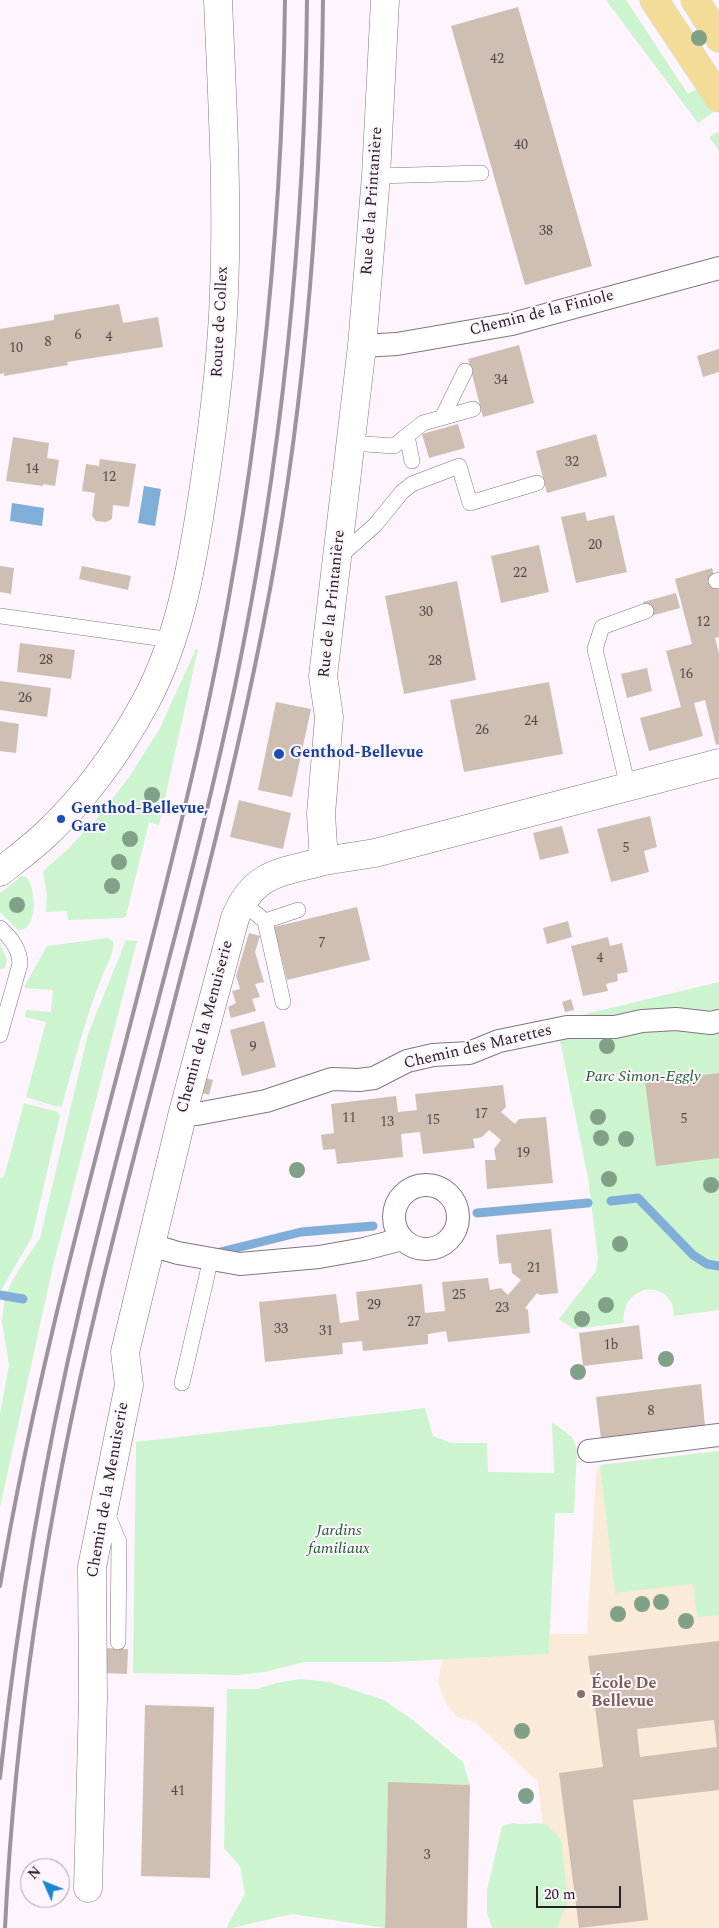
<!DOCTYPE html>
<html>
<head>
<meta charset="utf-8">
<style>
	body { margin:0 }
	#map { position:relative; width:719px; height:1928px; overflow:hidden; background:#fdf4fd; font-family:Spectral,serif }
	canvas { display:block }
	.north { position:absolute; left:20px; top:1858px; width:50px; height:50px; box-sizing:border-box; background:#fdf4fd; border:1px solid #a7a0a7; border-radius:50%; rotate:314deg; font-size:14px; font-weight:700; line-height:20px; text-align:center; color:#272126 }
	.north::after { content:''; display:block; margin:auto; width:18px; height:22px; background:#1b86d0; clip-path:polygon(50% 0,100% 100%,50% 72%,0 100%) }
	.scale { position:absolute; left:536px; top:1886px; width:85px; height:22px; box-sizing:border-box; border:2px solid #272126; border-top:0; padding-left:6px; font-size:15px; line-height:18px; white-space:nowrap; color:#272126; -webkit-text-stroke:4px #fdf4fd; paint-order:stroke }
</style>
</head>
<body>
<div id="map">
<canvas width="719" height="1928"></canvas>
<div class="north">N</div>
<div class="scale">20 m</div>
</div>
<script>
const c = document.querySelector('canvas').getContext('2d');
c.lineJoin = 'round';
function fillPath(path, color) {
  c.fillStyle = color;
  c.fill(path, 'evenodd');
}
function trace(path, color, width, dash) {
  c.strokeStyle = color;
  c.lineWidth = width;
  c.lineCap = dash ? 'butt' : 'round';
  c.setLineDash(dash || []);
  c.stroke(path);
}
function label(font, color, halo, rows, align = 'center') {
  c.font = font + ' Spectral,serif';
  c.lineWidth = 4;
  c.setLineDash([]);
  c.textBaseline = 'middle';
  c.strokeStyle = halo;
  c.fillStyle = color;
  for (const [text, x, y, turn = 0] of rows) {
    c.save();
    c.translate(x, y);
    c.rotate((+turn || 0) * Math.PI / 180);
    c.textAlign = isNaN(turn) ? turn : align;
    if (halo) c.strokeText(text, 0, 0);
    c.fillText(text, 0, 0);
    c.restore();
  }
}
fillPath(new Path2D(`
	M719,1451V1928H554L538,1782L475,1722L457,1717L447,1705L438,1684L442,1659L549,1654L550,1634H587L596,1473L600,1465Z`), '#faebd8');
fillPath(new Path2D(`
	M606,0H626L688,94L702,86L718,109L698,123Z
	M719,131V151L709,137Z
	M196,649H198L159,825L149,822L126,916L123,918L68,920L67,911L46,912L47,896L43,871L67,850L99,816L129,777L159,730Z
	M22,876L26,877C37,887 38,932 18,930L0,912V893Z
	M108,938L113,941C115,953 106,966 102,977C85,1019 74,1063 62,1106L58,1107L26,1097L46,1022L25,1017L26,1010L51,1012L53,990L24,988L25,985L47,946Z
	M126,940L137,941L53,1266L0,1507V1414L9,1365L2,1322L4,1302L9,1287L18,1271L40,1238L88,1034Z
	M0,944L7,959L5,968L0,969Z
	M719,982V1310L674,1316C674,1312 673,1308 672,1304C659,1277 620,1290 624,1323L574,1329L559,1319L596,1271L598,1258L588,1178L556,1021Z
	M24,1103L58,1112L60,1116L32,1237L0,1292V1178L4,1177Z
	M425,1408L433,1436L451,1443H487L488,1472L554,1473L552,1422L572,1437L577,1449L574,1513H555L549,1654L392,1662H304L265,1672L237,1675L133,1673L136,1442Z
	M719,1451V1615L697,1617L693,1584L615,1593L600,1465Z
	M301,1679L329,1682L384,1700L413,1720L463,1762L470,1785L388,1783L385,1928L292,1914L232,1928H226L245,1894L240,1866L224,1848L227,1689H257L276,1683Z
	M513,1823C525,1826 538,1821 546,1825C551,1828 557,1835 561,1839L568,1902L557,1928H492L487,1912V1890L502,1826Z`), '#ccf5cf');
fillPath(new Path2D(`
	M144,486L161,489L155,526L138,523Z
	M12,503L44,508L42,526L10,521Z`), '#7fafd8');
trace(new Path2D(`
	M611,1201L638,1198L693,1255L707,1264L719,1266
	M477,1213L588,1203
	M216,1253L301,1232L373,1226
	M0,1295L23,1299`), '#7fafd8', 9);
fillPath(new Path2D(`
	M518,7L592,266L525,285L451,26Z
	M119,304L123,323L158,317L163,347L67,362L68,365L4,376V373L0,374V329L54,320V315Z
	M519,345L534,403L483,417L468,359Z
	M719,349V372L703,377L697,356Z
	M458,424L465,448L429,458L422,434Z
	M596,434L607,476L547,493L536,451Z
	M13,437L49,443L47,458L59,460L55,486L43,484V486L6,481Z
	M100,459L136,464L129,507L113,505L112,519L106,522L96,521L92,516L95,493L82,491L86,464L99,466Z
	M585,512L587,521L614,515L627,572L576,583L561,517Z
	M539,545L549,592L501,603L491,556Z
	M0,566L14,568L11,594L0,592Z
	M82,566L131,576L128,590L79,579Z
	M712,568L719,591V637L715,638L719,654V744L716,745L705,700L694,703L703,736L649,751L640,718L681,707L666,651L692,644L675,579Z
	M457,581L476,680L404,694L385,596Z
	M676,593L680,608L647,617L643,602Z
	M20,643L75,650L71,679L17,672Z
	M647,668L652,691L627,698L621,674Z
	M0,681L51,688L47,717L0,710Z
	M549,682L563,754L464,772L450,700Z
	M276,702L311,709L292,797L258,790Z
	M0,721L19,724L16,753L0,751Z
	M239,800L291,813L283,849L230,837Z
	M650,816L657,847L644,851L649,872L611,882L597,829Z
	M562,826L569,853L540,860L533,833Z
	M357,907L370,960L287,980L274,927Z
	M568,921L572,937L547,944L543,928Z
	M249,933L260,936L255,952L264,982L255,984L260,997L252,999L256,1011L231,1018L228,1007L236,1003L232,991L240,989L236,976Z
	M608,937L610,946L622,943L628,972L617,974L618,981L606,984L608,991L583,996L571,946Z
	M571,999L574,1010L565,1012L562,1002Z
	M264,1021L276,1067L242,1076L230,1030Z
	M719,1073V1158L656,1166L645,1082Z
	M199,1076L213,1080L209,1095L195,1091Z
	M503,1085L506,1107L501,1112L515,1124L519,1119L546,1117L553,1183L487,1189L485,1160H496L494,1149L501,1140L489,1130L482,1137L473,1139L475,1148L423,1154L420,1132L401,1134L403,1157L337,1164L335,1149L323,1150L321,1135L334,1133L331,1104L396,1096L398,1112L417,1110L415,1094Z
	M551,1229L558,1293L540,1295L537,1293L525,1308L528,1310L530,1333L448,1342L446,1331L428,1334V1344L363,1351L362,1341L342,1343L343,1354L265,1362L259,1302L336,1294L340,1323L359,1320L356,1292L422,1284L425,1313L445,1311L442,1282L488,1278L490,1290L501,1288L508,1295L521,1280L512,1273L511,1263L499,1264L496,1235Z
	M639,1325L643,1359L583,1366L579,1333Z
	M701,1384L705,1426L601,1439L596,1397Z
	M719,1641V1790L633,1800L648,1920L579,1928L559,1773L603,1767L588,1656ZM714,1720L717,1747L640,1757L637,1729Z
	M105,1648L128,1649L127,1674L104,1673Z
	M145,1705L214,1707L210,1878L141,1876Z
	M388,1782L470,1785L467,1928H385Z`), '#cfbfb2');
const service = new Path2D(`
	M376,176L481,173
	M442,418L465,371
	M407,436L412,461
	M351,443L394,446L423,423L473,409
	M339,557L375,525L402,492L412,484L459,466L470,503L537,483
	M716,581L719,580
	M0,616L172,640
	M628,787L595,649L602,627L646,611
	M242,902L265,921L283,1002
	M265,921L298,910
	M0,928C11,938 20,949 20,964L0,1035
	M182,1383L208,1271
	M106,1511L119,1542L118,1642`);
const pedestrian = new Path2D(`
	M362,346L397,344L512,324L719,268
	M183,1112L197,1114L266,1101L332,1079L359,1080L374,1078L407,1061L433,1055L469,1053L499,1041L567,1027H615L642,1021L676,1019L711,1023L719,1021
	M394 1217a32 32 0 1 1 64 0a32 32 0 1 1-64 0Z
	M151,1245L178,1253L240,1264L319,1257L364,1249L402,1239
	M589,1451L719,1435`);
const minor = new Path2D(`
	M385,0L376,176L362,346L323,676L329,717L321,814L324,861L375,853L719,763
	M88,1888L93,1698L92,1567L129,1385L125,1352L183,1112L235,918C254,872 280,873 324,861`);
const tertiary = new Path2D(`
	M0,872C15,860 30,849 44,836C85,798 119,751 146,701C180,637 192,565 203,493C213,427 222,360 224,292C228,195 222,97 218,0`);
const primary = new Path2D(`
	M654,0L719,98
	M695,0L719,38`);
trace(service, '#827481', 16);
trace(pedestrian, '#827481', 24);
trace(minor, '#827481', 29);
trace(tertiary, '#827481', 29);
trace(primary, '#d8d7d8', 29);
trace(service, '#fff', 15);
trace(pedestrian, '#fff', 22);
trace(minor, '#fff', 28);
trace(tertiary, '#fff', 28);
trace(primary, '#f2dc97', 28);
trace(new Path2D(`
	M0,1586C48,1300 137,1024 200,741C255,495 282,252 285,0
	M0,1778C17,1618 44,1460 81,1303C129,1097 191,894 235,686C282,460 305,231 307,0
	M5,1928C15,1719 48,1509 97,1305C151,1079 218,855 263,626C304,420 321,210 323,0`), '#9b949b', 4);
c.fillStyle = '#80a188';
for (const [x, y] of [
	[699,38],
	[152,795],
	[130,839],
	[119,862],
	[112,886],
	[17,905],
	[607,1046],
	[598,1117],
	[601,1138],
	[626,1139],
	[297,1170],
	[609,1179],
	[711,1185],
	[620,1244],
	[606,1305],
	[582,1319],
	[666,1359],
	[578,1372],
	[661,1602],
	[642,1604],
	[618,1614],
	[686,1621],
	[522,1731],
	[526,1796]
]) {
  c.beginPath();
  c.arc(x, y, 8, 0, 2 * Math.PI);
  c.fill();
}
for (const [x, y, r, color] of [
	[279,754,6,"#1a4fb4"],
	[61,819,5,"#1a4fb4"],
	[581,1694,5,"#8d6e63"]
]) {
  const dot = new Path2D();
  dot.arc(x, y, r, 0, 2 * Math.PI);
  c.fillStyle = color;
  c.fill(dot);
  trace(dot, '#fdf4fd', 2);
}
label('14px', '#514849', null, [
	["42",497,60],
	["40",521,146],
	["38",546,232],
	["6",78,336],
	["4",109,338],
	["8",48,343],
	["10",16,349],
	["34",501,381],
	["32",572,463],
	["14",32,470],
	["12",109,478],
	["20",595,546],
	["22",520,574],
	["30",426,613],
	["12",703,623],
	["28",46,661],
	["28",435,662],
	["16",686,675],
	["26",25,699],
	["24",531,722],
	["26",482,731],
	["5",626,849],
	["7",322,944],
	["4",600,959],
	["9",253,1048],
	["17",481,1115],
	["11",349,1119],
	["5",684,1120],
	["15",433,1121],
	["13",387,1123],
	["19",523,1154],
	["21",534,1269],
	["25",459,1296],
	["29",374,1306],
	["23",502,1309],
	["27",414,1323],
	["33",281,1330],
	["31",326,1332],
	["1b",611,1346],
	["8",651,1412],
	["41",178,1792],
	["3",427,1856]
]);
label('16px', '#272126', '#fdf4fd', [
	["Rue de la Printanière",373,201,-86],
	["Chemin de la Finiole",542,314,-14],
	["Route de Collex",221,322,-87],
	["Rue de la Printanière",333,604,-84],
	["Chemin de la Menuiserie",206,1027,-75],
	["Chemin des Marettes",478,1048,-13],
	["Chemin de la Menuiserie",109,1490,-80]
]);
label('bold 16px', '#164399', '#fdf4fd', [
	["Genthod-Bellevue",290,754],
	["Genthod-Bellevue,",71,810],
	["Gare",71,828]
], 'left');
label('italic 16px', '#1a5d28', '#fdf4fd', [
	["Parc Simon-Eggly",643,1078],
	["Jardins",339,1532],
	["familiaux",339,1550]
]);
label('bold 16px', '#785e54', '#fdf4fd', [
	["École De",591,1685],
	["Bellevue",591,1703]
], 'left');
</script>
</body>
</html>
